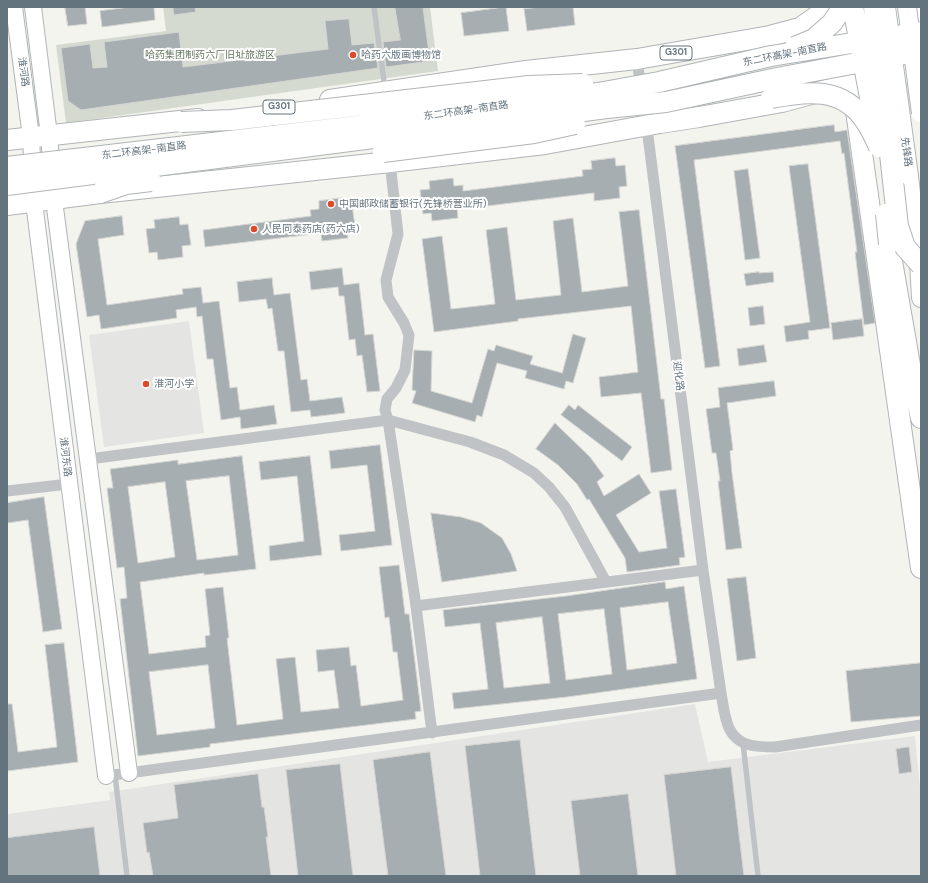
<!DOCTYPE html>
<html>
<head>
<meta charset="utf-8">
<style>
	body { margin:0 }
	#map { position:relative; width:928px; height:883px; overflow:hidden; background:#f4f4ef; font-family:"DM Sans",sans-serif }
	canvas { display:block }
	.frame { position:absolute; inset:0; border:8px solid #64747f; pointer-events:none }
</style>
</head>
<body>
<div id="map">
<canvas width="928" height="883"></canvas>
<div class="frame"></div>
</div>
<script>
const c = document.querySelector('canvas').getContext('2d');
c.lineJoin = 'round';
function fillPath(path, color) {
  c.fillStyle = color;
  c.fill(path, 'evenodd');
}
function trace(path, color, width, dash) {
  c.strokeStyle = color;
  c.lineWidth = width;
  c.lineCap = dash ? 'butt' : 'round';
  c.setLineDash(dash || []);
  c.stroke(path);
}
function label(font, color, halo, rows, align = 'center') {
  c.font = font + ' "DM Sans","Noto Sans SC",sans-serif';
  c.lineWidth = 4;
  c.setLineDash([]);
  c.textBaseline = 'middle';
  c.strokeStyle = halo;
  c.fillStyle = color;
  for (const [text, x, y, turn = 0] of rows) {
    c.save();
    c.translate(x, y);
    c.rotate((+turn || 0) * Math.PI / 180);
    c.textAlign = isNaN(turn) ? turn : align;
    if (halo) c.strokeText(text, 0, 0);
    c.fillText(text, 0, 0);
    c.restore();
  }
}
fillPath(new Path2D(`
	M189,321L204,433L104,447L89,335Z
	M695,704L708,762L915,736L921,798V876H7V814L110,800L109,792Z`), '#e4e5e3');
fillPath(new Path2D(`
	M163,7H430L438,71L66,123L56,45L166,31Z`), '#d5dad1');
const building = new Path2D(`
	M65,7H85L87,24L68,26Z
	M131,7H154L155,20L102,27L100,11Z
	M173,7H195L196,12L174,15Z
	M395,7H423L430,61L386,67L383,42L400,40Z
	M506,7L509,31L464,36L461,13Z
	M542,7H573L575,25L527,31L524,9Z
	M349,19L352,45L374,43L378,68L81,110L68,101L61,48L90,44L93,68L107,67L104,42L179,32L183,67L328,49L325,21Z
	M834,125L835,132L847,130L875,323L864,325L855,252H857L844,153L842,154L840,141L694,160L720,366L705,368L675,146Z
	M615,158L616,166L625,165L627,186L619,187L620,198L594,201V193L585,194L479,207V204L457,207L458,218L432,221L431,213L423,214L420,190L430,189L429,181L453,178L454,186L463,185V191L583,176L582,170L592,169L591,161Z
	M808,164L830,328L808,331L809,339L786,342L784,326L810,322L789,166Z
	M748,169L760,258L745,260L734,171Z
	M343,198L344,206L352,205L355,226L347,227L348,238L322,241L321,234H313L205,247L203,230L311,216L310,210L319,209V201Z
	M639,210L661,399H664L672,470L651,473L641,393L601,397L599,377L638,372L631,306L518,319V321L434,332L422,239L442,236L451,309L495,304L486,230L507,227L516,300L561,295L553,221L573,218L582,292L628,286L619,212Z
	M122,216L124,235L98,239L107,305L183,294L182,289L201,287L203,303L219,301L230,388L237,387L240,410L274,405L277,424L241,429L240,417L221,420L213,359H207L202,316L197,317L196,307L176,310L177,318L101,329L99,315L87,317L76,244L85,221Z
	M179,217L180,225L188,224L191,245L182,246L183,257L158,260L157,252L149,253L146,229L155,228L154,220Z
	M342,268L344,285L359,283L365,335L373,334L380,391L367,392L362,355L357,356L355,339L349,340L344,296H339L338,287L311,290L309,272Z
	M759,272V273L773,272L774,282L746,286L744,274Z
	M272,278L274,295L290,293L301,380L307,379L310,401L342,397L345,413L311,417L310,410L291,412L284,351H278L272,308L268,309L266,299L239,302L237,282Z
	M763,306L765,324L750,326L748,308Z
	M862,319L864,336L833,340L831,323Z
	M573,334L586,338L573,383L566,381L564,389L525,378L527,371L497,363L482,417L477,415L475,422L412,403L416,391L412,390L414,350L432,351L431,391L472,403L488,349L494,351L496,345L533,356L530,364L562,373Z
	M764,345L767,362L739,366L737,349Z
	M774,381L776,396L727,403L733,450L730,451L732,473L742,548L726,550L718,481H720L716,453H712L706,409L720,407L718,388Z
	M569,405L575,410L578,405L632,447L622,461L561,415Z
	M555,423L590,457L604,476L597,482L604,496L639,474L651,493L616,515L639,552L667,548L659,491L676,489L685,557L679,558L680,565L627,572L625,558L589,499L587,500L577,484L558,465L536,449Z
	M380,445L392,545L341,551L339,535L375,531L367,465L331,469L329,451Z
	M242,456L256,569L204,575V573L140,582L149,654L206,647L205,636L210,635L205,589L223,587L229,638H227L237,725L283,719L276,659L295,657L301,712L339,708L334,670L318,672L316,650L349,647L351,666L356,665L361,706L403,700L397,652H393L389,617L385,618L379,567L399,565L405,614H409L421,711L415,712L416,719L210,744V747L138,756L120,599L127,598L124,567L117,568L107,488H113L110,469L178,460V464ZM229,476L238,555L197,560L186,481ZM165,482L175,557L138,563L128,487ZM208,665L215,728L157,735L149,672Z
	M310,456L322,555L270,561L269,546L304,541L297,476L261,480L259,462Z
	M44,497L62,629L43,632L28,520L7,523V503Z
	M431,513L461,517L481,523L502,538L511,554L517,571L442,582Z
	M746,577L756,658L737,661L727,579Z
	M665,582L666,589L684,586L697,679L567,697L454,709L452,693L488,689L480,623L445,627L443,610L566,596ZM668,602L677,663L627,670L620,608ZM604,609L612,674L566,680L558,614ZM542,617L550,683L504,688L496,623Z
	M64,643L78,762L7,771V704H12L18,752L57,747L45,645Z
	M921,663V716L851,722L846,671Z
	M520,740L536,876H480L465,746Z
	M909,747L912,772L899,774L896,749Z
	M430,752L446,876H388L373,760Z
	M340,764L353,876H298L286,770Z
	M731,767L744,876H676L664,775Z
	M258,774L262,807H264L268,837H266L271,876H153L149,852L147,853L143,823L178,818L174,785Z
	M628,794L638,876H580L571,801Z
	M94,827L100,876H7V838Z`);
fillPath(building, '#a6aeb1');
trace(building, '#d5d5d2', 1);
const secondary = new Path2D(`
	M14,7L31,137L34,202L106,776
	M33,7L49,135L54,200L129,773`);
const primary = new Path2D(`
	M909,176L919,261L921,298`);
const highway = new Path2D(`
	M869,19L921,11
	M837,24L841,31L852,83L921,568
	M330,100L526,71L637,59L770,36L800,28L820,14L824,7
	M7,140L198,119
	M7,205L100,193L390,162L545,144L660,123L699,117L782,102L852,83L921,71
	M889,244L914,388L921,418`);
trace(secondary, '#afb5b8', 18);
trace(primary, '#b0b5b8', 20);
trace(highway, '#b0b4b6', 22);
trace(new Path2D(`
	M374,7L385,89
	M743,743L758,876
	M115,775L127,876`), '#bfc3c6', 5.5);
trace(new Path2D(`
	M637,59L641,90
	M646,120L703,570L721,693
	M390,162L398,234L386,280L388,297L404,323L409,335L405,370L396,388L387,399L385,410L388,420L416,606L432,733
	M89,459L388,420L470,442L504,455L534,473L549,487L565,507L606,582
	M7,491L69,484
	M416,606L703,570
	M106,776L721,693C725,714 725,739 750,745C758,747 767,747 775,747L921,725`), '#bfc3c6', 11);
trace(secondary, '#fff', 16);
trace(primary, '#fff', 18);
trace(highway, '#fff', 20);
const primaryBridge = new Path2D(`
	M886,7L909,176
	M907,7L921,113`);
const highwayBridge = new Path2D(`
	M853,7L874,119
	M874,7L875,19L898,226L905,247L921,265
	M795,47L814,39L832,23L843,7
	M771,98C806,91 843,86 866,122C871,129 875,138 879,147
	M181,122L232,120L529,86L583,84
	M383,152L534,133L575,124
	M7,167L358,126L598,93L659,82L771,56L921,32
	M7,185L607,108L666,102L777,78L921,51
	M100,193L126,184L151,181
	M886,214L889,244`);
trace(primaryBridge, '#b0b5b8', 20, []);
trace(highwayBridge, '#b0b4b6', 22, []);
trace(primaryBridge, '#fff', 18);
trace(highwayBridge, '#fff', 20);
for (const [x, y, r, color] of [
	[353,55,4,"#db4b28"],
	[331,204,4,"#db4b28"],
	[254,229,4,"#db4b28"],
	[146,384,4,"#db4b28"]
]) {
  const dot = new Path2D();
  dot.arc(x, y, r, 0, 2 * Math.PI);
  c.fillStyle = color;
  c.fill(dot);
  trace(dot, '#fff', 1.5);
}
for (const [x, y, w] of [
	[676,53,32],
	[279,107,32]
]) {
  const box = new Path2D();
  box.roundRect(x - w / 2, y - 7, w, 14, 3);
  c.fillStyle = '#fff';
  c.fill(box);
  trace(box, '#64747f', 1);
}
label('bold 9px', '#64747f', null, [
	["G301",676,53],
	["G301",279,107]
]);
label('10px', '#677762', '#fff', [
	["哈药集团制药六厂旧址旅游区",210,55]
]);
label('10px', '#64747f', '#fff', [
	["哈药六版画博物馆",361,55],
	["中国邮政储蓄银行(先锋桥营业所)",339,204],
	["人民同泰药店(药六店)",262,229],
	["淮河小学",154,384]
], 'left');
label('10px', '#64747f', '#fff', [
	["东二环高架-南直路",785,55,-11],
	["淮河路",23,72,82],
	["东二环高架-南直路",466,111,-8],
	["东二环高架-南直路",144,151,-7],
	["先锋路",906,152,82],
	["迎化路",678,376,83],
	["淮河东路",65,457,83]
]);
</script>
</body>
</html>
